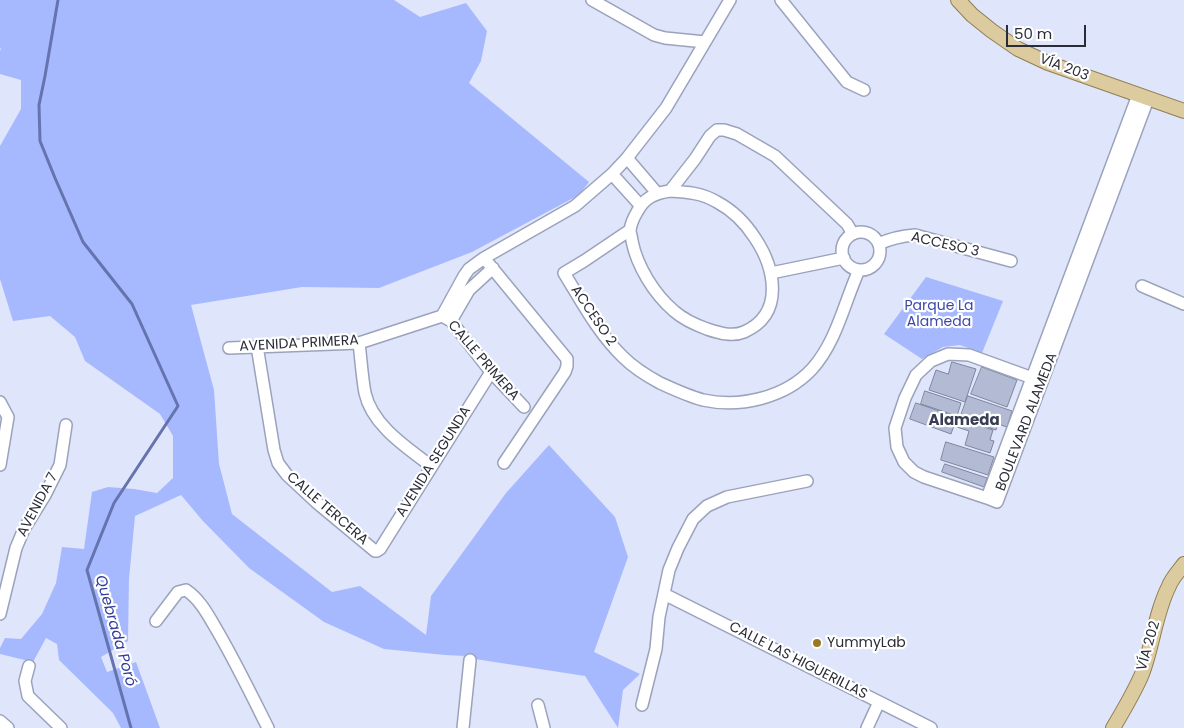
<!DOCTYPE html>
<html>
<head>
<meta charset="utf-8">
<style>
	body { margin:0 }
	#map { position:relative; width:1184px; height:728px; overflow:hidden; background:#dfe5fb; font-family:Poppins,sans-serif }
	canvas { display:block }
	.scale { position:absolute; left:1006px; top:25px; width:80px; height:22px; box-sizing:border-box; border:2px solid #2a2d38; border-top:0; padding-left:6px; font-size:15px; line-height:18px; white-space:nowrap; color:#2a2d38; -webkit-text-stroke:4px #fff; paint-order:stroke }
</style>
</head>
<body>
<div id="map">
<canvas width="1184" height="728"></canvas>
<div class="scale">50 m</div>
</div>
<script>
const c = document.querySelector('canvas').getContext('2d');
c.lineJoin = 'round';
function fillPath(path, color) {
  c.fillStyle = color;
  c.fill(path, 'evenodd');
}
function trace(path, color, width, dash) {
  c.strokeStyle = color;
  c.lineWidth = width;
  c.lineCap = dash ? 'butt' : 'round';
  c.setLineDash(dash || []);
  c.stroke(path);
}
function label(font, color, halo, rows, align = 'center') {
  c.font = font + ' Poppins,sans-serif';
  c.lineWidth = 4.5;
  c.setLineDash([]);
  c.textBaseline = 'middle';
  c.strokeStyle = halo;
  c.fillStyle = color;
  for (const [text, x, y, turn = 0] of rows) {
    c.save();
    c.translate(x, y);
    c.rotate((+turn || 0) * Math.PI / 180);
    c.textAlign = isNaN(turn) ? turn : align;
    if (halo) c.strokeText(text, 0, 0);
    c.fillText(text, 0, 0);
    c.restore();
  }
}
fillPath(new Path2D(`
	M0,0H394L420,17L466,3L487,31L481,61L469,83L589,182L579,195L472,252L379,288L302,287L191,305L214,390L219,464L232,514L332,592L360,586L426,635L431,596L506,493L549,445L615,517L628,557L594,652L640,674L623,690L618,728L585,676L475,659L466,656L445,655L384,649L324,622L249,568L202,520L181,495L135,516L129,579L128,641L101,657L107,672L136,662L160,728H121L113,713L59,660L57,644L46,638L33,662L0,654V648L5,638L21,639L42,614L56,583L62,547L84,549L92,492L108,487L134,489L157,493L173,478V436L160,414L85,361L75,337L50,316L13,321L0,279V146L21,109V80L0,74V50H1L0,47Z
	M926,277L1003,301L982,353L960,345L943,347L922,359L884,334Z`), '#a7b9fe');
trace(new Path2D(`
	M58,0L45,76L39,105L40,141L55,178L83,242L132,304L178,406L114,503L87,570L131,728`), '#6573af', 3);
const building = new Path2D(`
	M952,362L976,369L965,402L929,390L936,370L948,374Z
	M982,367L1017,380L1007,407L971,394Z
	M925,391L961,403L957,416L921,404Z
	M968,396L1012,411L1007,427L998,424L996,430L960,418Z
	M916,403L957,417L951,434L910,419Z
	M960,419L993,430L990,440L994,441L990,453L965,445L969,431L957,427Z
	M946,442L994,457L988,475L941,460Z
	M945,464L987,478L984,487L942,472Z`);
fillPath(building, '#b2bad4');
trace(building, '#7f869e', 1);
const minor = new Path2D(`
	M592,0L654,35L665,38L705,42
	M781,0L847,82L864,90
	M1138,95L987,498L997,502L1148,99
	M627,158L657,193
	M612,174L640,205
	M670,191C687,192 702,193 717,202C732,210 746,224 755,238C775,268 785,314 744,332C732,337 719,333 707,329C696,325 683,319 674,311C654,294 637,266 632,241C632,238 630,233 630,230C631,224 634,217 637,212C644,198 655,193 670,191Z
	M670,191L695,159L710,136L717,130H724L737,134L775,156L847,224L853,234
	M630,230L584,261L564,273C582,302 598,333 623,357C634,368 647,376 660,383C673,389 688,396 703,400C740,408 785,398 812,369C837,341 844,303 859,270
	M842 251a19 19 0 1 1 38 0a19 19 0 1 1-38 0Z
	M879,244C891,238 902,236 915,235L1011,261
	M484,258L567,359V366L565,372L504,463
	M771,273L844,258
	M1142,286L1184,304
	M442,316L451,321L491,372L524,407
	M451,321L469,290L493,268
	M359,343C361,359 362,377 365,393C372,425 406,447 431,466
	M257,346L274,450L278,463L287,475L316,502L375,551H377L380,549L491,372
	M229,348L359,343L442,316L464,276L469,269L484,258L575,206L612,174L627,158L666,108L730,0
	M0,402L8,417L0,465
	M987,498L924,477L914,472L904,462L897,447L895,428L905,398L916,375L931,361L948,354L969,355L1038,380
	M664,594L931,728
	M0,614L16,548L24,529L45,495L60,465L66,425
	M156,621L178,592L186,590C201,600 209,617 218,632C236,663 252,696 268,728
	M29,666L25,681L28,696L61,728
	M538,705L544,728
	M642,705L656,649L659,617L669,570L678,548L693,519L707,506L727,497L807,481
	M0,721L8,728
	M463,728L470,660
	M867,728L879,702`);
const major = new Path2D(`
	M958,0L972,15L992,31L1018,49L1048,63L1184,111
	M1113,728C1123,711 1134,693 1142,674C1153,645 1155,614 1169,586C1172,578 1179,571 1184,564`);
trace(minor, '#9ba3bc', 14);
trace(major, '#8f7e52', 16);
trace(minor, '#fff', 11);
trace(major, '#ddcba0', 14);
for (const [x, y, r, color] of [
	[817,643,5,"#997a23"]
]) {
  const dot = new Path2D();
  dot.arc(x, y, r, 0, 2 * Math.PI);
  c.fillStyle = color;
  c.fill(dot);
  trace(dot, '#fff', 2);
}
label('14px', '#2a2d38', '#fff', [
	["VÍA 203",1064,68,21],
	["ACCESO 3",945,245,13],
	["ACCESO 2",593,316,56],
	["AVENIDA PRIMERA",299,344,-3],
	["CALLE PRIMERA",483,361,49],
	["BOULEVARD ALAMEDA",1027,422,-69],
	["AVENIDA SEGUNDA",434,462,-58],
	["AVENIDA 7",38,505,-62],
	["CALLE TERCERA",327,509,41],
	["VÍA 202",1149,646,-74],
	["CALLE LAS HIGUERILLAS",798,661,27]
]);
label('14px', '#3c49a8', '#fff', [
	["Parque La",939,306],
	["Alameda",939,322]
]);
label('14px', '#2a2d38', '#fff', [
	["YummyLab",827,643]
], 'left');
label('bold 15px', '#383e53', '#fff', [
	["Alameda",964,421]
]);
label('italic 15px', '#323d9b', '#fff', [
	["Quebrada Poró",115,631,74]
]);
</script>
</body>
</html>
